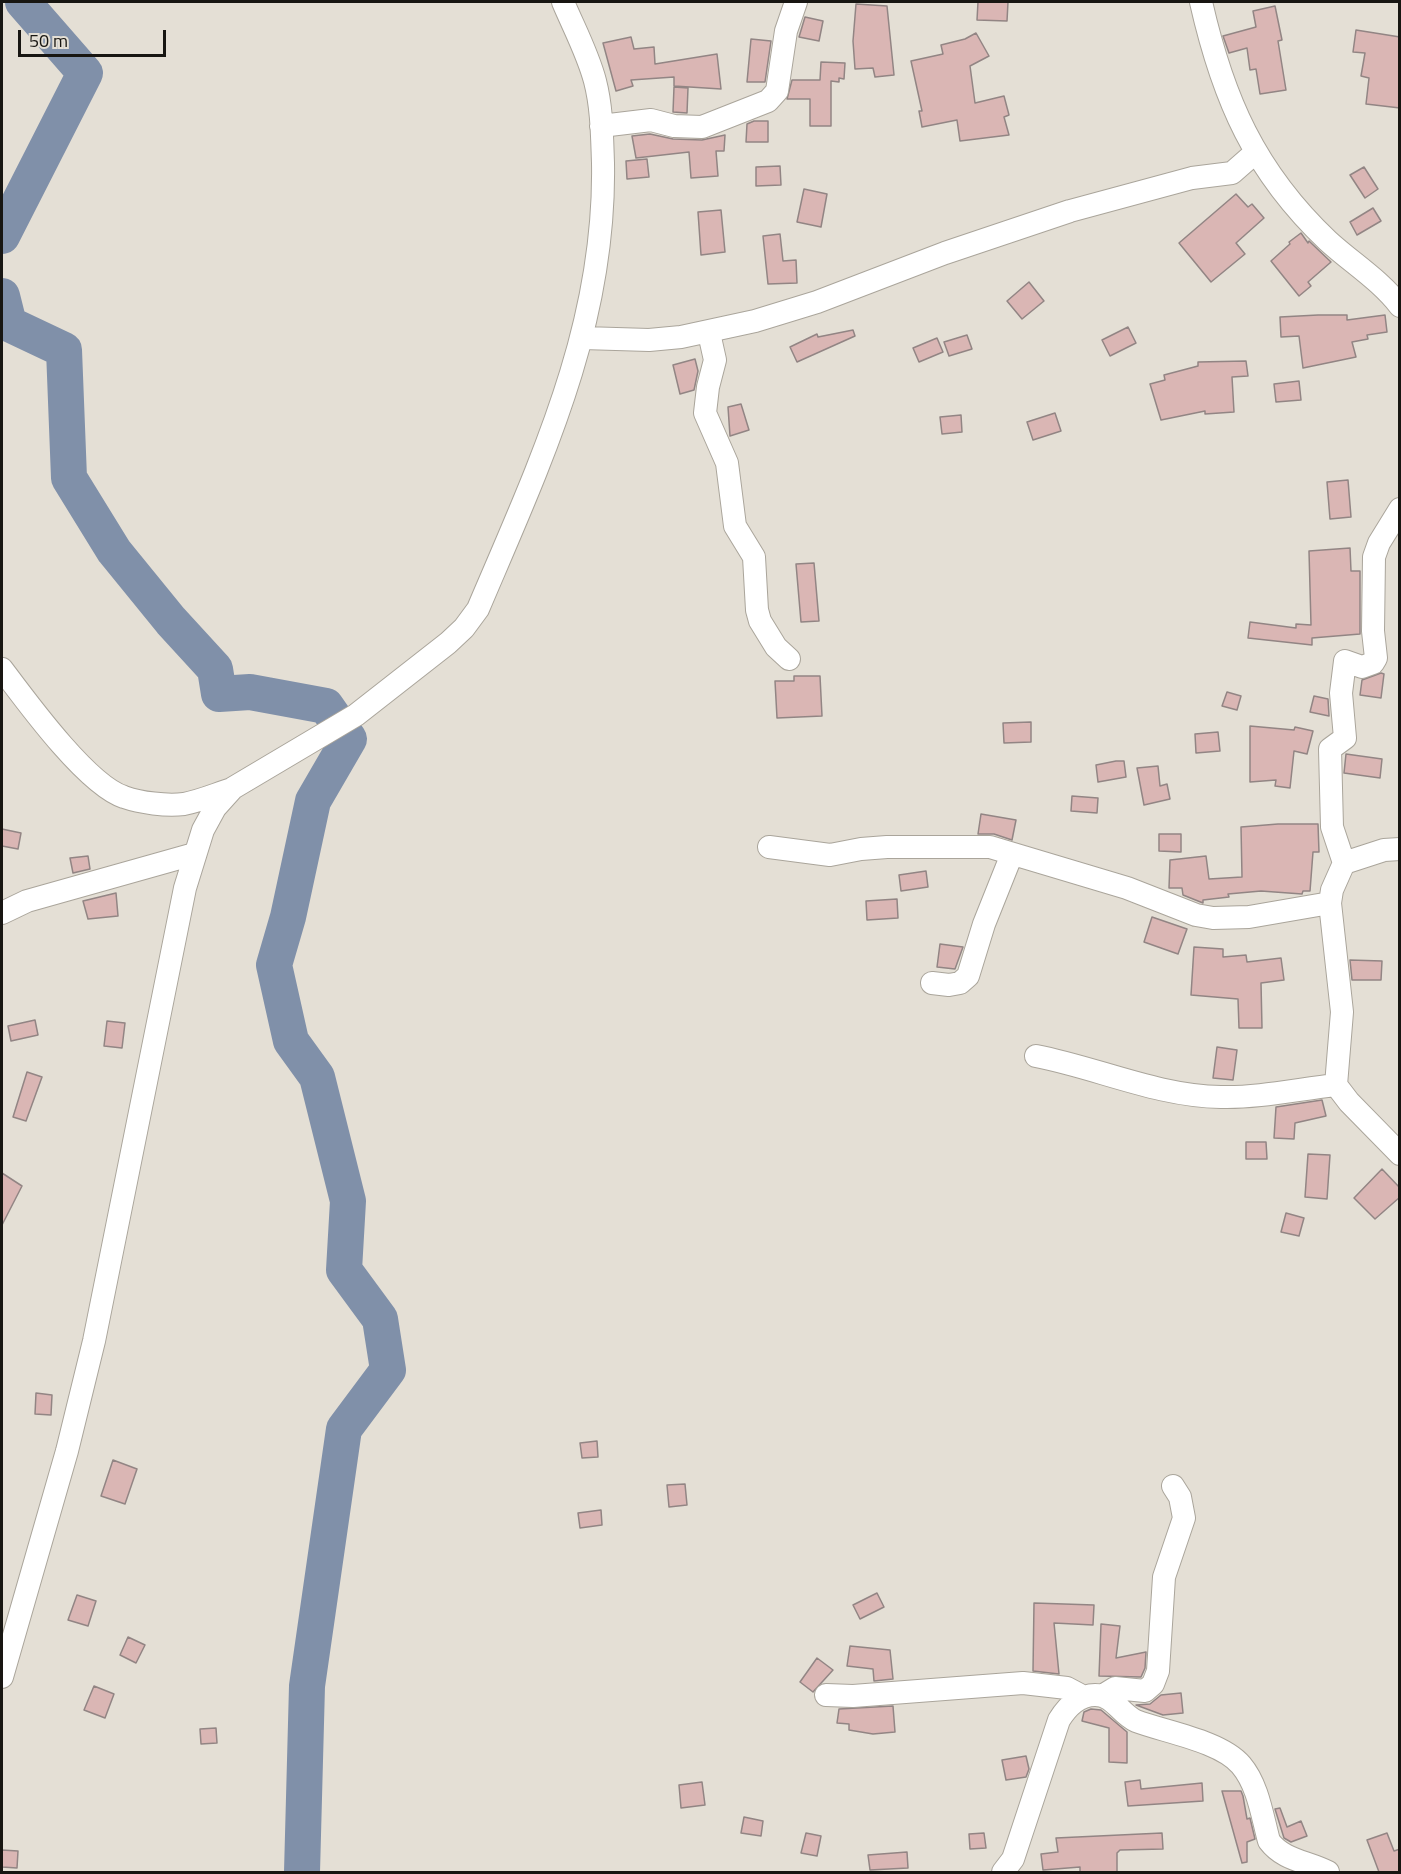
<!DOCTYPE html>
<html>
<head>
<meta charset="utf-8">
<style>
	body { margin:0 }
	#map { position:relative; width:1401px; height:1874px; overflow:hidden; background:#e4dfd5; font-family:"Titillium Web",sans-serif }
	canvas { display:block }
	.frame { position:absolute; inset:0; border:3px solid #181612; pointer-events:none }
	.scale { position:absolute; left:18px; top:30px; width:148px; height:27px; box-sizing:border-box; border:3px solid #181612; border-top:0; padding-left:8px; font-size:18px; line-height:21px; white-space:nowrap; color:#181612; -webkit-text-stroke:4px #e4dfd5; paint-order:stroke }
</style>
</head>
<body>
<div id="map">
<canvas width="1401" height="1874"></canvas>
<div class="frame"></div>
<div class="scale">50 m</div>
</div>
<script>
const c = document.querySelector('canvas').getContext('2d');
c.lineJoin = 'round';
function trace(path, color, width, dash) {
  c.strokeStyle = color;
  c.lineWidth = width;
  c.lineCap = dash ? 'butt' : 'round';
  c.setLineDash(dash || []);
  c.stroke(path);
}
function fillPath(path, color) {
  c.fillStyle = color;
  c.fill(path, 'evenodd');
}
trace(new Path2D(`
	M2,236L85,73L23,2
	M2,296L9,324L64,350L69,478L114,551L171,621L215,669L219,694L250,692L326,706L349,739L313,801L288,917L274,965L291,1041L317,1077L348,1201L344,1270L380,1319L388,1370L344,1429L307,1686L302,1872`), '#8090a9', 36);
const building = new Path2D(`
	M978,2H1008L1007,21L977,20Z
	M856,4L887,6L894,75L875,77L873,68L855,69L853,41Z
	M1275,6L1282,40L1278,41L1286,90L1260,94L1256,69L1250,70L1247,48L1229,53L1223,36L1256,27L1253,11Z
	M805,17L823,21L819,41L799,37Z
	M1356,30L1400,37V108L1366,104L1369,78L1361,76L1365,53L1353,52Z
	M976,33L989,56L970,66L975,103L1004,96L1009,115L1004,117L1009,135L960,141L957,120L922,127L919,111H922L911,61L943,54L941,45L965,39Z
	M631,37L634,49L654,47L655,64L717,54L721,89L674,86V77L631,80L633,86L616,91L603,43Z
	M751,39L771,41L765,82H747Z
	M821,62L845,63L844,79L839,78V82L831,81V126H810V99H787L792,80H820Z
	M674,87L688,88L687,113L673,112Z
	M754,121H768V142H746L747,124Z
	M650,134L673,139L702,140L725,135L724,151H716L718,176L691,178L689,152L636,158L632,136Z
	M647,159L649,177L627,179L626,161Z
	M780,166L781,185L756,186V167Z
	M1364,167L1378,189L1365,198L1350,175Z
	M804,189L827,194L821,227L797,222Z
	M1236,194L1248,207L1252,204L1264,218L1236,243L1245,254L1211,282L1179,243Z
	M1373,208L1381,221L1357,235L1350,222Z
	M721,210L725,252L701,255L698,212Z
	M1301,233L1308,243L1309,241L1331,262L1308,282L1311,286L1299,296L1271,261L1290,244L1289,242Z
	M780,234L783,261L796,260L797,283L768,284L763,236Z
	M1029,282L1044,301L1022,319L1007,301Z
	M1318,315H1347V320L1385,315L1387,332L1367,335L1368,339L1352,342L1356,357L1303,368L1299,336L1281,337L1280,317Z
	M1128,327L1136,343L1110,356L1102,340Z
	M853,330L855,336L797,362L790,347L817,334L818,337Z
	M967,335L972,349L949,356L944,342Z
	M937,338L943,352L919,362L913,348Z
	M695,359L698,371L694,390L680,394L673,365Z
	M1246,361L1248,376L1232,377L1234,412L1205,414V411L1161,420L1150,384L1165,380L1164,375L1198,366V362Z
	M1299,381L1301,400L1276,402L1274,384Z
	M741,404L749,430L730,436L728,407Z
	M1055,413L1061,431L1033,440L1027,422Z
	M961,415L962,432L942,434L940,417Z
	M1348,480L1351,517L1330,519L1327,482Z
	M1350,548L1351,571H1360V634L1312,638V645L1248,638L1250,622L1296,628V624L1311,625L1309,551Z
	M814,563L819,621L801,622L796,564Z
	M1381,673L1384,674L1381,698L1360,695L1362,680Z
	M794,676H820L822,716L777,718L775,681H794Z
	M1227,692L1241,696L1237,710L1222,706Z
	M1314,696L1328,699L1329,716L1310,712Z
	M1031,722V742L1004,743L1003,723Z
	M1250,726L1294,730L1295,727L1313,731L1307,754L1294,751L1290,788L1275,786L1276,780L1250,782Z
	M1218,732L1220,751L1196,753L1195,734Z
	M1346,754L1382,759L1380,778L1344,773Z
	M1116,761H1124L1126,777L1098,782L1096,765Z
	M1158,766L1160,786L1167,784L1170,799L1144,805L1137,768Z
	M1072,796L1098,798L1097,813L1071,811Z
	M981,814L1016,820L1012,840L994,834H978Z
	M1278,824H1318L1319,852H1313L1310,891H1303L1302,894L1261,891L1228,894L1229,897L1203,900V903L1183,895L1182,888H1169L1170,860L1206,856L1209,879L1242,877L1241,827Z
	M2,829L21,833L18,849L2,846Z
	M1159,834H1181V852L1159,851Z
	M88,856L90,869L73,873L70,858Z
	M926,871L928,887L901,891L899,875Z
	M116,893L118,916L88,919L83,901Z
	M897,899L898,918L867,920L866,901Z
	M1152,917L1187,929L1178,954L1144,942Z
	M940,944L963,947L955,969L937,967Z
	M1194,947L1223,949V957L1246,955L1247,962L1281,958L1284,980L1261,983L1262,1028H1239L1238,999L1191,995Z
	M1350,960L1382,961L1381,980H1352Z
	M35,1020L38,1035L11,1041L8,1026Z
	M107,1021L125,1023L122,1048L104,1046Z
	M1217,1047L1237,1050L1233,1080L1213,1078Z
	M27,1072L42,1077L26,1121L13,1117Z
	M1322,1100L1326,1116L1295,1123L1294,1139L1274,1138L1276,1107Z
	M1246,1142H1266L1267,1159H1246Z
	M1308,1154L1330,1155L1327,1199L1305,1197Z
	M1382,1169L1400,1188V1197L1375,1219L1354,1198Z
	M2,1173L22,1186L2,1225Z
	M1286,1213L1304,1218L1299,1236L1281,1232Z
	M36,1393L52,1395L51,1415L35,1414Z
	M597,1441L598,1457L582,1458L580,1443Z
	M113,1460L137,1469L125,1504L101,1496Z
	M685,1484L687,1505L669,1507L667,1485Z
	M601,1510L602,1525L580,1528L578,1513Z
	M877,1593L884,1607L860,1619L853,1605Z
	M77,1595L96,1601L88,1626L68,1620Z
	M1034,1603L1094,1605L1093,1625L1054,1623L1059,1674L1033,1671Z
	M1101,1624L1120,1626L1116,1658L1146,1652L1145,1668L1141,1677L1099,1676Z
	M128,1637L145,1645L136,1663L120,1655Z
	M850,1646L890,1650L893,1679L874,1681L873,1669L847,1666Z
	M817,1658L833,1670L813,1692L800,1682Z
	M94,1686L114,1694L105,1718L84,1710Z
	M1181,1693L1183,1713L1163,1715L1136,1705L1150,1704L1161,1695Z
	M893,1706L895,1732L873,1734L849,1730V1724L837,1723L839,1709Z
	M1091,1709L1101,1710L1127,1732V1763L1109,1762V1728L1082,1721L1084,1712Z
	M216,1728L217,1743L201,1744L200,1729Z
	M1026,1756L1029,1769L1026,1777L1006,1780L1002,1760Z
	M1140,1780L1141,1789L1202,1783L1203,1801L1128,1806L1125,1782Z
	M702,1782L705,1805L681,1808L679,1785Z
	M1222,1791H1241L1243,1796L1247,1819L1250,1818L1255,1839L1247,1842V1862L1242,1863Z
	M1280,1808L1287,1827L1301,1821L1307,1836L1291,1842L1284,1838L1275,1809Z
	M744,1817L763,1821L761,1836L741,1833Z
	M806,1833L821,1836L817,1856L801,1853Z
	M984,1833L986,1848L970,1849L969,1834Z
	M1162,1833L1163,1849L1120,1850L1117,1853V1872H1080V1867L1043,1870L1041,1854L1058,1852L1056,1838Z
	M1387,1833L1394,1851L1400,1849V1872H1379L1367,1840Z
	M2,1850L18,1851L17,1868L2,1867Z
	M907,1852L908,1868L870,1870L868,1855Z`);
fillPath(building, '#dab6b4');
trace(building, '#928584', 1.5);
const minor = new Path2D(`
	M1201,2C1223,99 1255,172 1328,241C1352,263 1380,280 1400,306
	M601,126L651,120L674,126L702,127L768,101L777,91L786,31L796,2
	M709,333L715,360L708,387L705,413L727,463L735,526L754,557L757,610L760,621L776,647L789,659
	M583,338L649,340L681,337L755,321L817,302L945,253L1070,211L1192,178L1232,173L1256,152
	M1400,509L1379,543L1374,557L1373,631L1376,658L1373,663L1362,667L1345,661L1341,693L1345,738L1330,749L1332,827L1344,863L1332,890L1330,903L1342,1012L1336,1085L1349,1102L1400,1154
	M2,669C26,701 87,785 124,797C141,803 166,806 184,804C200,801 216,794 232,789
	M769,847L830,855L861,849L887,847H990L1127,888L1196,915L1213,918L1249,917L1330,903
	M1344,863L1384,850L1400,849
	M2,913L27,901L194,854
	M932,983L949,985L960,983L968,976L984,924L1012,854
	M1036,1056C1098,1068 1157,1096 1221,1097C1259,1098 1299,1089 1336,1085
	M2,1677L67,1451L94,1341L185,888L203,830L215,808L233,788L356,715L448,643L464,628L478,609C540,463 606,326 603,163C602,136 602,108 595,81C588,54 574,28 563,2
	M826,1695L853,1696L1023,1683L1067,1688L1084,1697
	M1102,1696L1115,1688L1145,1691L1153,1684L1158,1671L1164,1577L1184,1518L1180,1497L1173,1486
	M1003,1872L1013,1859L1059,1720C1067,1707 1078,1695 1095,1695C1114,1695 1120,1714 1136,1721C1165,1732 1221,1741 1241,1765C1258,1785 1262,1815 1269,1841C1284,1861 1307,1861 1328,1872`);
trace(minor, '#aaa59b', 24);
trace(minor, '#fff', 22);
</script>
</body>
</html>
